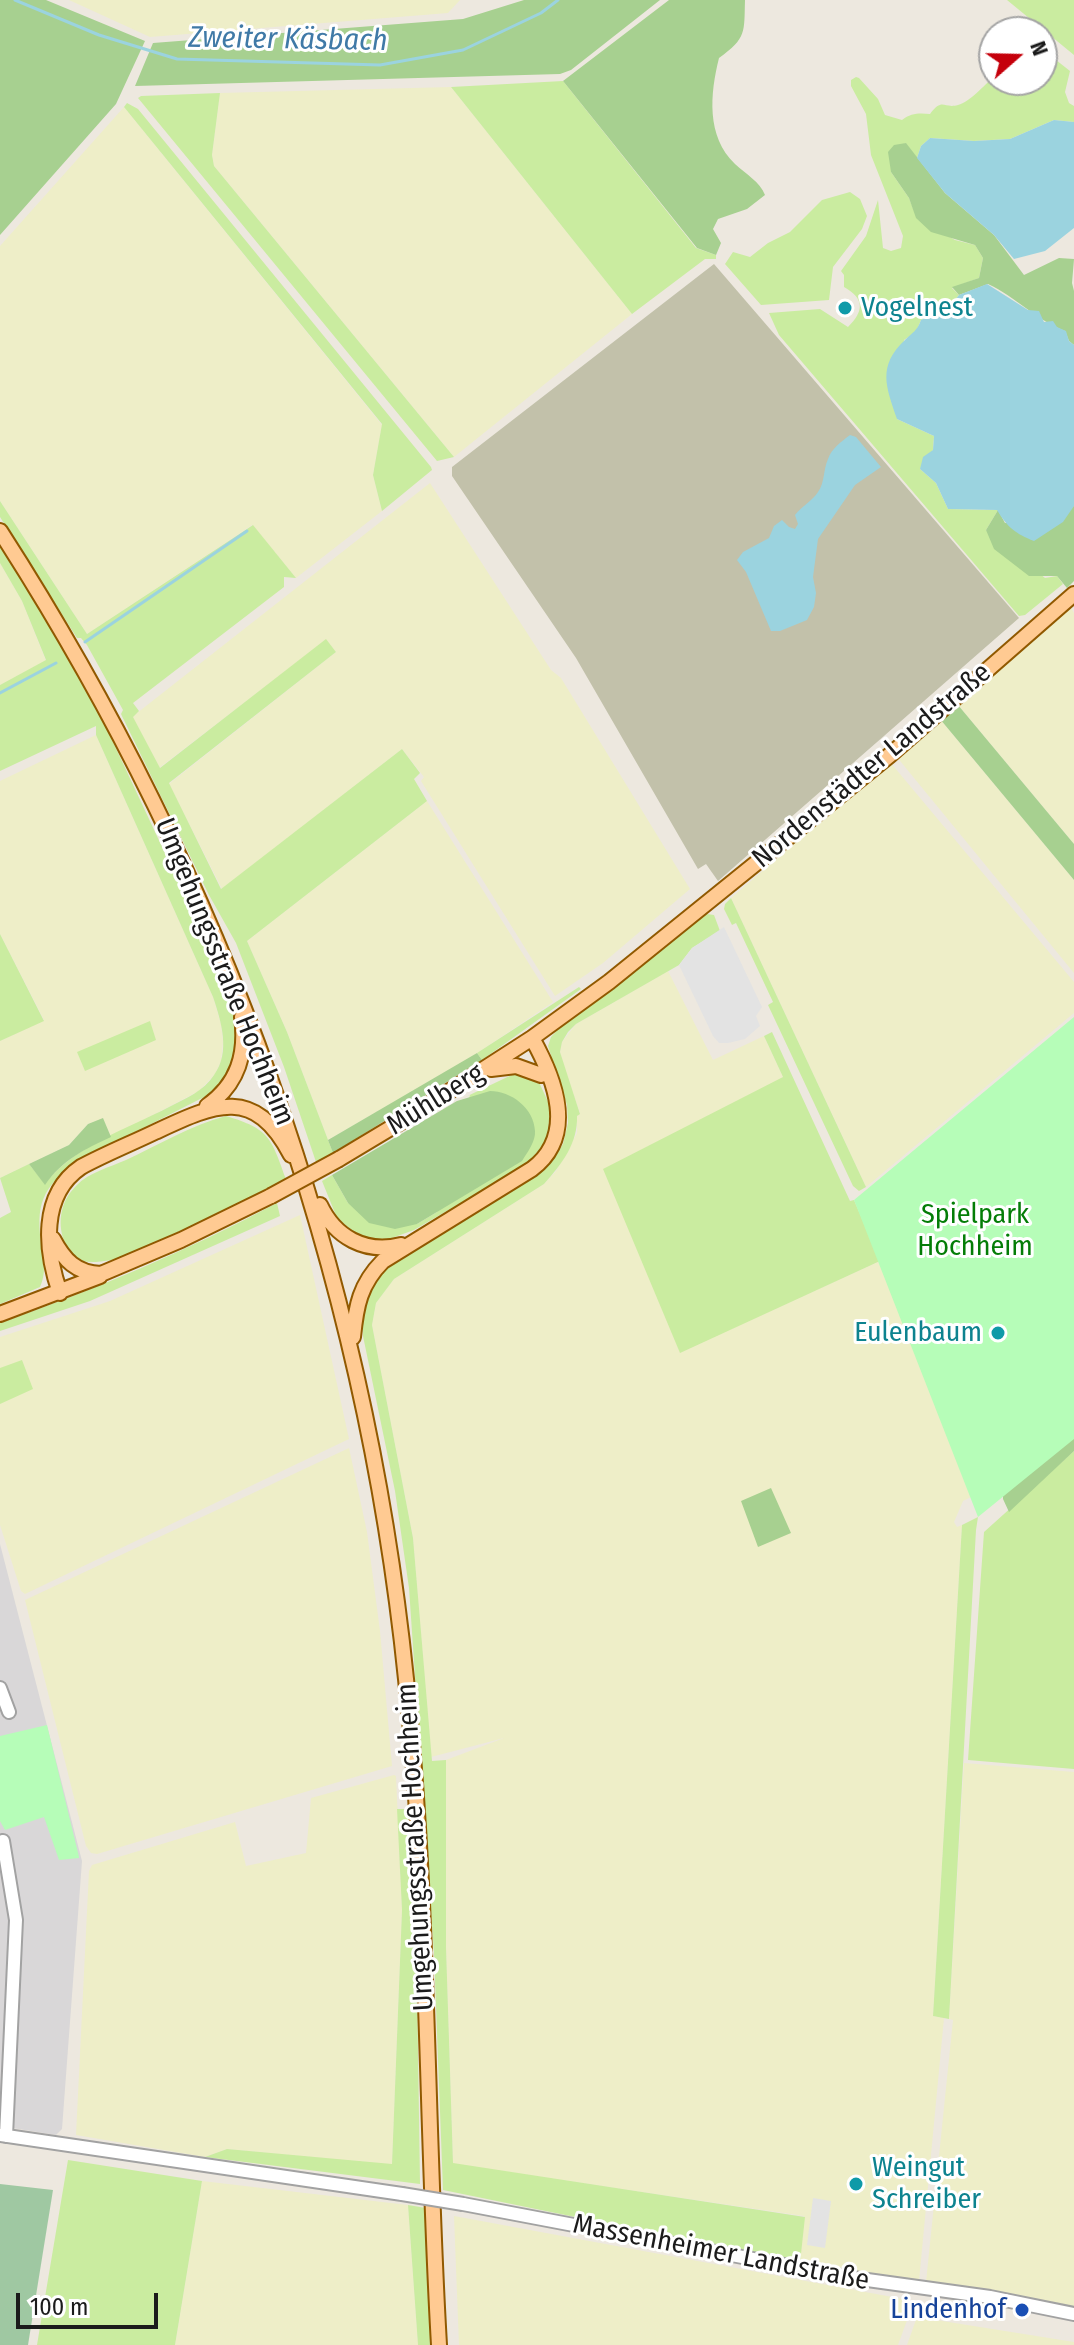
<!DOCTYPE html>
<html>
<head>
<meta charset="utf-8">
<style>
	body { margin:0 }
	#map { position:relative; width:1074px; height:2345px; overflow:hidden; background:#ede8df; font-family:"Fira Sans Condensed",sans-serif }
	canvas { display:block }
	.north { position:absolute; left:978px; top:16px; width:80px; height:80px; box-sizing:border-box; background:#fff; border:2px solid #a4a4a4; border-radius:50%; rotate:70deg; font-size:22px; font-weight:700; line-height:32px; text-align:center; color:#1b1b1b }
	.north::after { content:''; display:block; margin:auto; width:28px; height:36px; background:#c5000b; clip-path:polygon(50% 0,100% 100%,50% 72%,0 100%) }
	.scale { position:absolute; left:16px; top:2293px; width:142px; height:36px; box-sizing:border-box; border:4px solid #1b1b1b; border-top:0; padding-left:10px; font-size:24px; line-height:28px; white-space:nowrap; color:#1b1b1b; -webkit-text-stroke:6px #fff; paint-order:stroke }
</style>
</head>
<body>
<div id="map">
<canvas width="1074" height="2345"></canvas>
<div class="north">N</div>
<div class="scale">100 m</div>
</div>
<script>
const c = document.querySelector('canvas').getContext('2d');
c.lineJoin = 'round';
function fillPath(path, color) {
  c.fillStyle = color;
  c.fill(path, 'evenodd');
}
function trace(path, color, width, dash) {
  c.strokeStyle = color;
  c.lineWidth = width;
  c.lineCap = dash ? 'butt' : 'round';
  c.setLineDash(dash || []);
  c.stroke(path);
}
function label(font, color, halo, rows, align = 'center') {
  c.font = font + ' "Fira Sans Condensed",sans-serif';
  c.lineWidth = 6;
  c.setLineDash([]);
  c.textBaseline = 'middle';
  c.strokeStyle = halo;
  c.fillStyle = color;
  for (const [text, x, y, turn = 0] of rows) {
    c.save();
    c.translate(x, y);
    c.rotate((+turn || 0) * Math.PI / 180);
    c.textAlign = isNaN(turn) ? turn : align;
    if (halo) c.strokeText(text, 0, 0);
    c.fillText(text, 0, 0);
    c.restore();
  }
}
fillPath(new Path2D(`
	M0,1544L82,1861L62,2129L56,2135L0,2126Z`), '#d9d7d8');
fillPath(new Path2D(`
	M714,264L1019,618L718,881L706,864L698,869L576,658L452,476V467Z`), '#c2c1aa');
fillPath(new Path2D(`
	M69,0H460L448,13L150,37Z
	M451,87L632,314L454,457L214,166L212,155L220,93Z
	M124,107L382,425L373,475L382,511L296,578L252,525L87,634L0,501V246Z
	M430,483L551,670L561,678L690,889L603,963L555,996L421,781L424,777L402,749L222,889L169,784L336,652L326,640L159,768L132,717Z
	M0,563L22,601L46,661L0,685Z
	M1071,608L1074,613V844L958,705L1060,613Z
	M940,719L1074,880V973L896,756Z
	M96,735L213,997L221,1024L223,1042L221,1061L215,1074L199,1091L111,1137L103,1119L88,1124L69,1145L0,1178V1041L44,1020L0,934V781Z
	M890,762L1074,982V1013L866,1187L731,898Z
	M427,801L553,1002L467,1060L328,1140L287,1032L247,941Z
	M668,971L713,1060L764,1036L783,1077L636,1243L680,1352L880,1261L971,1497L963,1501L954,1522L957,1527L962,1525L933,2016L944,2018L919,2281L800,2263L804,2216L453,2164L446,1947V1760L504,1738L431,1757L413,1538L372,1325L376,1303L394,1279L544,1184L556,1171L577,1133V1116L580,1113L564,1068L560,1052L562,1042L576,1024Z
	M300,1215L349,1439L25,1594L21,1591L0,1525V1337L110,1301Z
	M349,1448L367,1532L380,1631L392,1766L97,1854L91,1853L86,1846L25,1600Z
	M964,1763L1074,1772V2307L987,2289L926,2282L953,2020L949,2019Z
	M394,1775L396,1776L402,1910L392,2165L227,2149L205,2157L76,2135L89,1871L92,1865L235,1822L246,1866L306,1853L311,1798Z
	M202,2181L408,2205L418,2345H175Z
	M454,2216L914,2301L898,2345H459Z
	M917,2317L1074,2342V2345H907Z`), '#eeeec8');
fillPath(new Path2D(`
	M1007,0H1074V55Z
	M1042,49L1070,71L1065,92L1069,103L1074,106V122L1054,120L1010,139L974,141L930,138L921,146L917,158L905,143L891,172L909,198L917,218L955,240L975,245L983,258L979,278L952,288L959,295L951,305L921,320L916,332L904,340L897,419L934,436L933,450L920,469L936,483L948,509L998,510L986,530L1045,578L1057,576L1063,584L1025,615L1019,616L779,335L769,313L820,309L848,327C864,311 865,299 844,287V275L841,271L866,236L878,200L883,248L891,251L901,248L903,236L871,155L866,114L851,86V80L856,77L859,78L878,99L885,115L902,120C911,113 919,113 930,114C943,97 943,109 958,105C970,102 984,85 994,77V80H1042Z
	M563,81L696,248L716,255V259H705L632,314L451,87Z
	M220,93L212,155L214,166L454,457L437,461L138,98L141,96Z
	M127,103L138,109L431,467L432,470L382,511L373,475L382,424L124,107Z
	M850,192L860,199L867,216L862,229L833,267L829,300L761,305L725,264L733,252L750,257L768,243L790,232L822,200Z
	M0,501L87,634L253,525L296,578L284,577V587L133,703L139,711L133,717L160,768L326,639L336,652L169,783L221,889L402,749L420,773L414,779L427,801L247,941L287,1032L333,1153L316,1162L284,1067L236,943L209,895L121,714L123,710L87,645L81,638H77L0,517Z
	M0,546L71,658L106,727L192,911L235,1018L238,1031L234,1063L226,1078L212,1093L78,1161C41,1188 35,1205 42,1249C44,1264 46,1273 40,1287L0,1304V1218L11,1212L0,1178L29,1164L45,1184C72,1147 129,1128 169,1107C186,1098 204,1091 214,1075C231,1052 221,1021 213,997L96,735V726L0,771V685L46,660L22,601L0,563Z
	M731,898L866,1187L859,1191L853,1186L768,1005L773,1002L736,923L732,925L724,909L725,904Z
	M707,914L714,915L720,931L692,948L679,965L576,1024L568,1032L562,1042L560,1052L580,1114L577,1116C578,1143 562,1164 544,1184L394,1279L376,1303L372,1325L413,1538L432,1761L446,1760V1947L453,2163L805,2217L800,2263L443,2190L434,1954L409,1588L395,1491L363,1336C362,1308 367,1291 386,1269L530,1179L555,1157L563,1144L568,1123L567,1105L548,1046L551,1037L561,1026Z
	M0,934L44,1021L0,1041Z
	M579,987L581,989L482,1060L477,1053Z
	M150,1021L156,1040L85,1071L77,1052Z
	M772,1032L850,1201L854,1200L880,1261L680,1353L603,1169L783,1077L764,1036Z
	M520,1071L538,1080L550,1106L548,1137L540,1149L529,1161L507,1176L414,1230L389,1239L374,1240L359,1236L337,1218L322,1181L332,1175L348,1203L417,1224L437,1212L470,1095L457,1101Z
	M226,1116C270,1129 271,1138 286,1179C238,1205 150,1259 96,1262C79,1263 70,1256 64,1241C57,1221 61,1200 77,1185C88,1173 110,1167 126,1160C160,1144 190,1126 226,1116Z
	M277,1203L280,1216L90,1301L0,1331V1323C96,1289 187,1251 277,1203Z
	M22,1360L33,1389L0,1404V1368Z
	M1074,1451V1769L968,1760L984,1532Z
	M978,1517L976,1530L949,2019L933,2016L962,1525Z
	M397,1809H407L416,1915L420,2184L205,2157L227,2149L392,2164L402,1910Z
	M68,2160L202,2181L175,2345H37Z
	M408,2205L426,2208L433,2345H418Z`), '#caeca0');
fillPath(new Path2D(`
	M0,0H46L145,41L116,104L0,235Z
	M524,0H660L571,70L560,74L135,86L153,43L463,19Z
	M669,0H745C744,32 747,38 719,58C710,94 706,136 735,164C746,174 760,182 765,195L747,209L718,219L713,229L721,243L716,255L697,248L563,81Z
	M906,143L945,193L994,235L1024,275L1059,258L1074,259L1072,283L1074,291V345L1069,341L1065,331C1036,320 1016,297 988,284L959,295L952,287L979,278L983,258L975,245L931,232L916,218L909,198L891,172L888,152L894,145Z
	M1074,506V581L1067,588L1057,576H1029L994,549L986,530L998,510L1005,523Z
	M958,705L1074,844V880L940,719Z
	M477,1053L482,1060L333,1153L328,1140Z
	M490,1091C511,1091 534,1108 535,1131C536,1141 527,1153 522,1161L417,1224L395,1229L369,1223L348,1203L332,1175L457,1101Z
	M103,1118L111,1137C85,1149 62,1160 45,1185L29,1164L69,1145L88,1124Z
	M1074,1370V1451L1009,1512L1003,1499V1470Z
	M771,1488L791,1533L758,1547L741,1501Z`), '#a7d090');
fillPath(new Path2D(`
	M0,2184L53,2190L28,2345H0Z`), '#9fc8a2');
fillPath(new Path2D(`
	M1074,1017V1439L978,1517L854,1200Z
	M47,1725L79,1857V1858L59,1860L44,1817L5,1830L0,1821V1736Z`), '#b6fdb8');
fillPath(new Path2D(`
	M724,927L762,1007L756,1016L760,1026L745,1039L728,1043H719L713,1036L679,965L692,948Z
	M813,2198L831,2201L825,2248L807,2245Z`), '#e3e3e3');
fillPath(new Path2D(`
	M1054,120L1074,122V228L1045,251L1014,259L994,235L945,193L917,158L921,146L930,138L974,141L1010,139Z
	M987,284L1028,310L1039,311L1044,322L1053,321L1057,327L1066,331L1069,341L1074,345V506L1063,522L1034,541C1016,534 1007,527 997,510L948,509L936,483L920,469L923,457L933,450L934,436L897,419C886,387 877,366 905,340C913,332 917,331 921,320L951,305L959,295Z
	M850,435L856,437L881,467L855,485L818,539L813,577L816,593L814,607L807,620L780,631H771L746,572L737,560L743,552L769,538L774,526L782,520L789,527L795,529L798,524L795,515C802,506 813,500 818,492C825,482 823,470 828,459C832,448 841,442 850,435Z`), '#9bd3df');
trace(new Path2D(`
	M15,0L99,35L177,59L380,65L463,50L541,13L558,0
	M85,642L247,531
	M0,693L56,663`), '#9bd3df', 3);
const minor = new Path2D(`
	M0,1688L9,1712
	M3,1841L16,1920L6,2136
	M0,2135L402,2194
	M463,2204L853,2278L990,2297L1074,2314`);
const major = new Path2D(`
	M0,531C223,877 364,1268 406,1679C429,1900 426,2123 439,2345
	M491,1069L516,1066L541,1075
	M207,1106C238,1084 247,1054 242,1017
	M339,1159L414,1114L532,1038L609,982L890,755L1074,594
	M320,1205C335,1237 365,1254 401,1245
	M53,1239C64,1260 76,1273 101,1274L181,1240L271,1196
	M60,1293C45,1250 40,1195 81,1167C105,1154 130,1144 155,1132C213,1105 254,1084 291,1155
	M0,1314L100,1276
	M353,1337C356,1306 360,1284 383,1261L532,1169C577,1135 555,1079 532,1038`);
trace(minor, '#a2a2a2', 16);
trace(major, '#915900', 18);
trace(minor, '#fff', 12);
trace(major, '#ffca92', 14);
const minorBridge = new Path2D(`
	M402,2194L463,2204`);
const majorBridge = new Path2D(`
	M271,1196L339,1159`);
trace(minorBridge, '#a2a2a2', 16, []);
trace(majorBridge, '#915900', 18, []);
trace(minorBridge, '#fff', 12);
trace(majorBridge, '#ffca92', 14);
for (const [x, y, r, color] of [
	[845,308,8,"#0f9aa8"],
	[998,1333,8,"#0f9aa8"],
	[856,2184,8,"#0f9aa8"],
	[1022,2310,8,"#1a4fb4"]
]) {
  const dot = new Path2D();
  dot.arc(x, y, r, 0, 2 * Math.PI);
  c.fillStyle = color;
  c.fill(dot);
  trace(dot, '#fff', 3);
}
label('28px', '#0d838f', '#fff', [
	["Vogelnest",861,308],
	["Eulenbaum",982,1333,"right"],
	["Weingut",872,2168],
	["Schreiber",872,2200]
], 'left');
label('28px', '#1b1b1b', '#fff', [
	["Nordenstädter Landstraße",872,766,-40],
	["Umgehungsstraße Hochheim",224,972,68],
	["Mühlberg",436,1100,-32],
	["Umgehungsstraße Hochheim",416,1847,-93],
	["Massenheimer Landstraße",721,2253,11]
]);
label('28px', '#047d07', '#fff', [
	["Spielpark",975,1215],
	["Hochheim",975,1247]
]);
label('28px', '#164399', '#fff', [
	["Lindenhof",1006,2310]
], 'right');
label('italic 30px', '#407aa7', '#fff', [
	["Zweiter Käsbach",288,40,1]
]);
</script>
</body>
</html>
